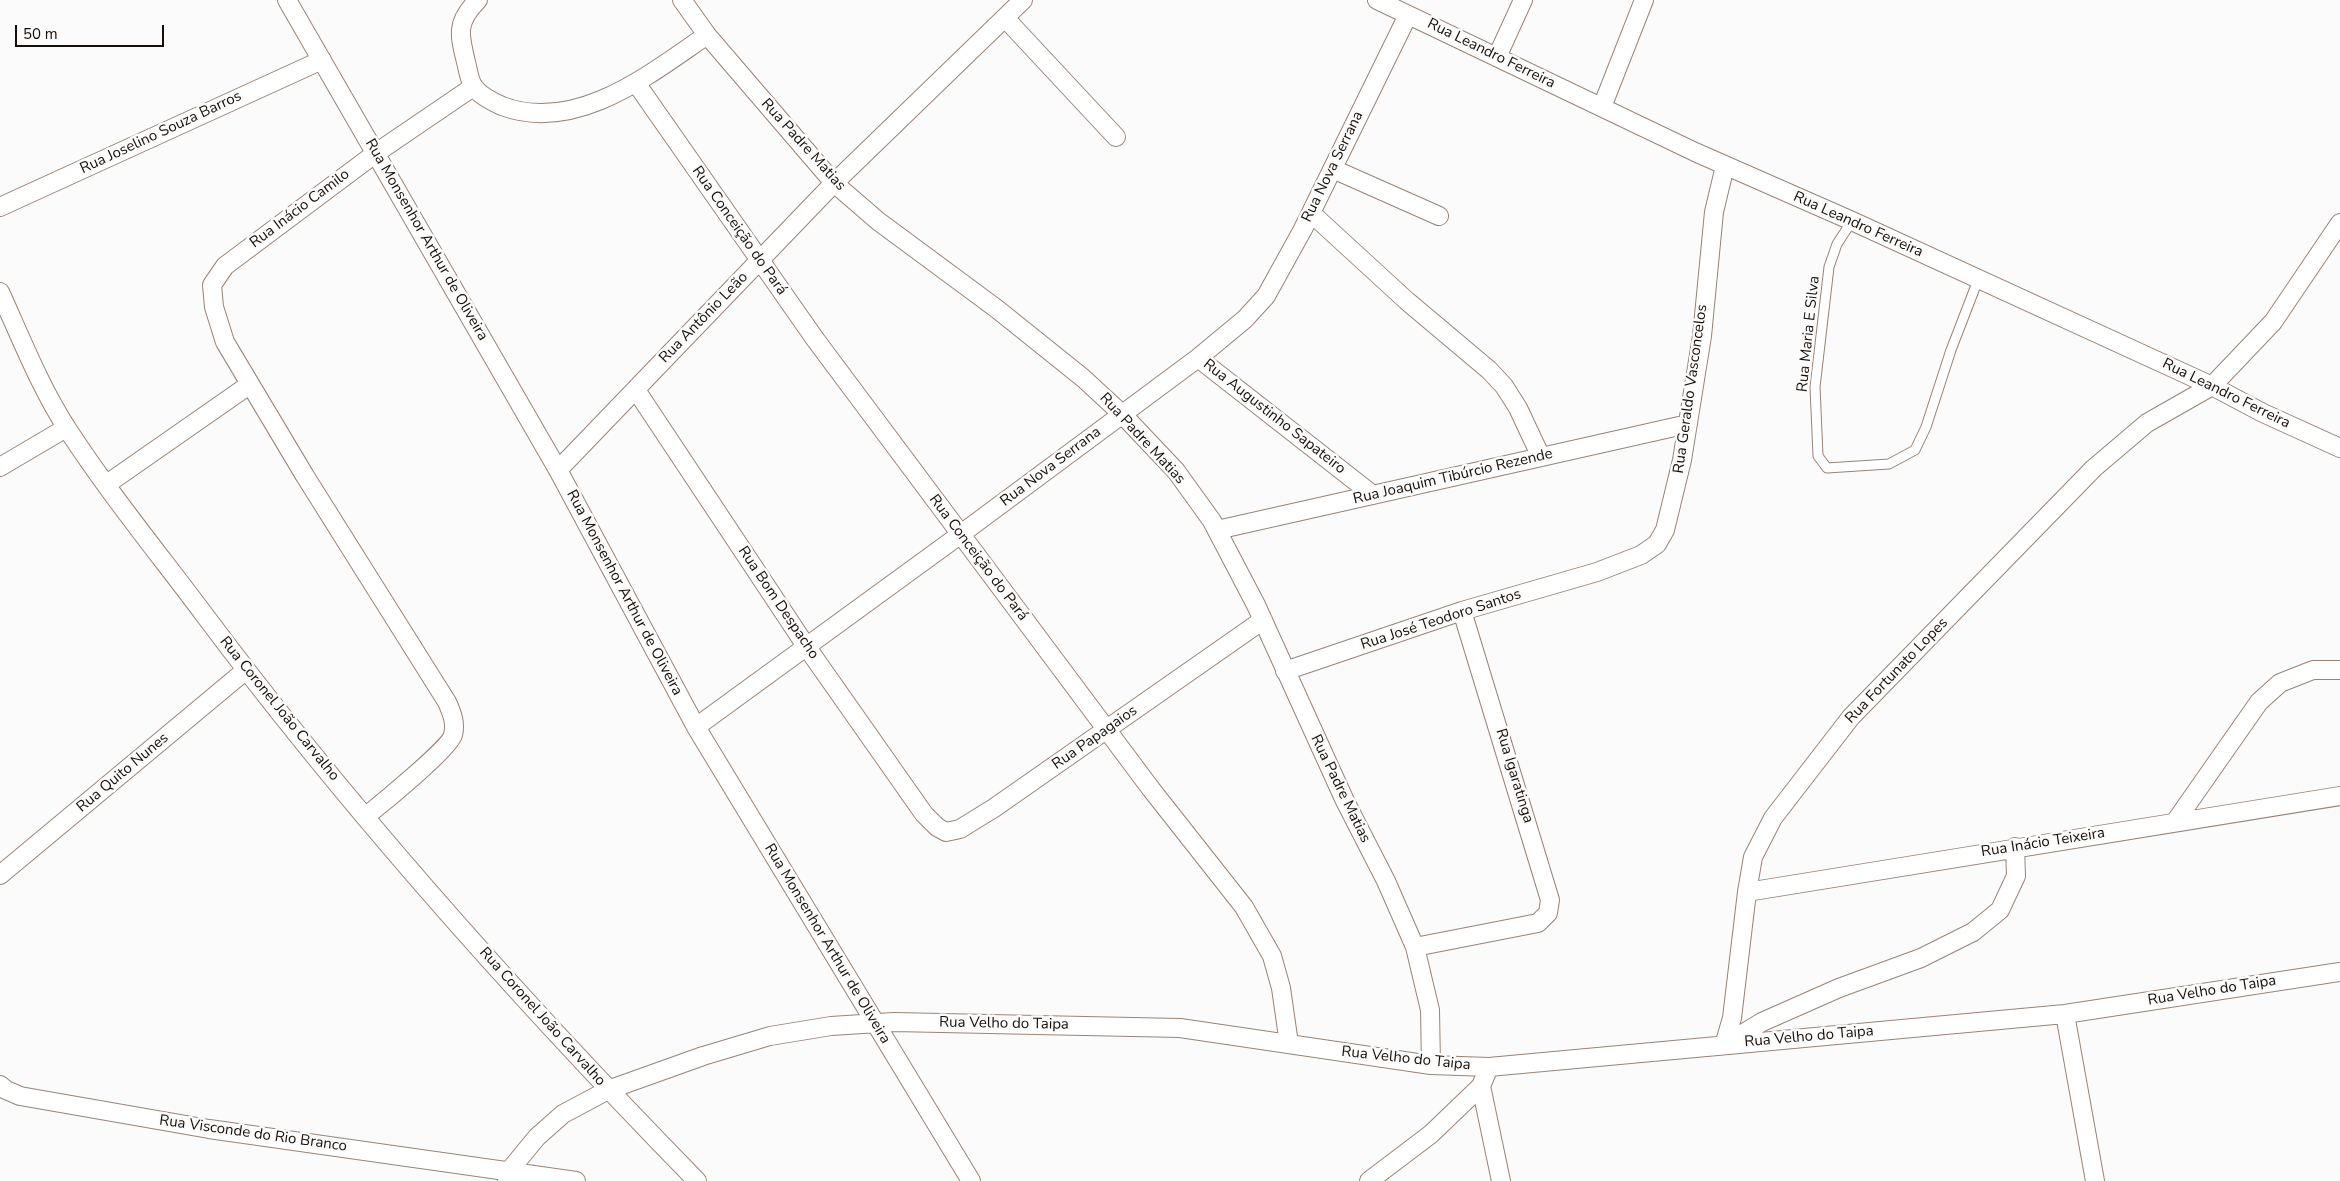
<!DOCTYPE html>
<html>
<head>
<meta charset="utf-8">
<style>
	body { margin:0 }
	#map { position:relative; width:2340px; height:1181px; overflow:hidden; background:#fbfbfb; font-family:"Nunito Sans",sans-serif }
	canvas { display:block }
	.scale { position:absolute; left:15px; top:25px; width:149px; height:22px; box-sizing:border-box; border:2px solid #170f09; border-top:0; padding-left:6px; font-size:15px; line-height:18px; white-space:nowrap; color:#170f09; -webkit-text-stroke:4px #fbfbfb; paint-order:stroke }
</style>
</head>
<body>
<div id="map">
<canvas width="2340" height="1181"></canvas>
<div class="scale">50 m</div>
</div>
<script>
const c = document.querySelector('canvas').getContext('2d');
c.lineJoin = 'round';
function trace(path, color, width, dash) {
  c.strokeStyle = color;
  c.lineWidth = width;
  c.lineCap = dash ? 'butt' : 'round';
  c.setLineDash(dash || []);
  c.stroke(path);
}
function label(font, color, halo, rows, align = 'center') {
  c.font = font + ' "Nunito Sans",sans-serif';
  c.lineWidth = 5;
  c.setLineDash([]);
  c.textBaseline = 'middle';
  c.strokeStyle = halo;
  c.fillStyle = color;
  for (const [text, x, y, turn = 0] of rows) {
    c.save();
    c.translate(x, y);
    c.rotate((+turn || 0) * Math.PI / 180);
    c.textAlign = isNaN(turn) ? turn : align;
    if (halo) c.strokeText(text, 0, 0);
    c.fillText(text, 0, 0);
    c.restore();
  }
}
const service = new Path2D(`
	M1852,221L1837,244L1829,267L1815,387L1818,456L1827,468L1889,464L1915,450L1926,427L1951,350L1978,280`);
const minor = new Path2D(`
	M287,0L558,470L696,727L971,1181
	M478,0C456,22 459,34 466,62C468,69 469,81 474,87C480,96 493,102 502,106C576,134 650,74 707,35
	M682,0L707,35L834,183L878,221L997,309L1083,378L1122,414L1176,471L1212,521L1256,605L1345,801L1386,881L1415,947L1430,1010L1431,1065
	M1377,0L1695,152L1852,221L2212,386L2263,413L2340,448
	M1005,18L1116,137
	M1497,57L1523,0
	M636,83L815,339L1151,789L1244,907L1272,956L1281,988L1289,1044
	M1602,107L1644,0
	M1333,169L1439,216
	M0,207L322,60
	M1311,213L1407,301L1489,370L1504,386L1518,408L1541,457
	M0,292C21,338 40,387 68,430C109,493 158,553 203,613C353,814 522,1002 697,1181
	M1198,358L1373,495
	M636,390L806,646L924,814L937,827L946,832L960,829L994,808L1263,620
	M0,467L66,428
	M558,470L834,183L1023,0
	M107,484L249,385
	M1217,530L1688,424
	M1285,671L1462,611L1597,572L1641,555L1657,544L1665,530L1682,460L1702,336L1714,212L1725,166
	M696,727L961,534L1198,358L1245,319L1266,296L1303,229L1408,15
	M365,817C380,805 450,748 453,735C456,723 452,713 447,702L305,476L225,342L214,307L212,285L225,266L376,153L473,87
	M2175,822L2259,702L2280,683L2313,670H2340
	M0,875L246,670
	M1747,892L2340,796
	M1415,947L1538,923L1548,913L1550,900L1462,611
	M2065,1014L2095,1181
	M1729,1042L1762,1022L1839,988L1921,958L1973,932L2000,910L2016,876L2015,847
	M1724,1045L1732,1018L1747,892L1753,857L1773,818L1851,717L2094,468L2147,423L2212,386L2273,322L2340,223
	M0,1085L6,1090L20,1096L209,1129L576,1181
	M1481,1086L1501,1181
	M507,1181L509,1171L537,1137L563,1114L608,1090L703,1056L770,1036L831,1026L894,1022L1180,1028L1431,1065L1489,1067L2065,1014L2340,972
	M1369,1181L1431,1134L1481,1086L1489,1067`);
trace(service, '#9b8375', 11);
trace(minor, '#9b8375', 20);
trace(service, '#fff', 9);
trace(minor, '#fff', 18);
label('15px', '#170f09', '#fbfbfb', [
	["Rua Leandro Ferreira",1491,54,26],
	["Rua Joselino Souza Barros",161,133,-25],
	["Rua Padre Matias",803,145,48],
	["Rua Nova Serrana",1333,167,-64],
	["Rua Inácio Camilo",300,209,-37],
	["Rua Leandro Ferreira",1858,225,24],
	["Rua Conceição do Pará",739,231,55],
	["Rua Monsenhor Arthur de Oliveira",426,240,60],
	["Rua Antônio Leão",704,318,-46],
	["Rua Maria E Silva",1809,334,-84],
	["Rua Geraldo Vasconcelos",1691,389,-82],
	["Rua Leandro Ferreira",2226,394,26],
	["Rua Augustinho Sapateiro",1274,417,38],
	["Rua Padre Matias",1142,439,47],
	["Rua Nova Serrana",1051,467,-37],
	["Rua Joaquim Tibúrcio Rezende",1453,477,-13],
	["Rua Conceição do Pará",978,558,53],
	["Rua Monsenhor Arthur de Oliveira",624,593,62],
	["Rua Bom Despacho",778,603,56],
	["Rua José Teodoro Santos",1441,620,-18],
	["Rua Fortunato Lopes",1897,671,-46],
	["Rua Coronel João Carvalho",279,709,51],
	["Rua Papagaios",1095,738,-35],
	["Rua Quito Nunes",123,773,-40],
	["Rua Igaratinga",1514,776,73],
	["Rua Padre Matias",1340,789,64],
	["Rua Inácio Teixeira",2043,843,-9],
	["Rua Monsenhor Arthur de Oliveira",827,944,59],
	["Rua Velho do Taipa",2212,991,-9],
	["Rua Coronel João Carvalho",542,1017,48],
	["Rua Velho do Taipa",1004,1024,1],
	["Rua Velho do Taipa",1809,1037,-5],
	["Rua Velho do Taipa",1406,1059,6],
	["Rua Visconde do Rio Branco",253,1134,8]
]);
</script>
</body>
</html>
